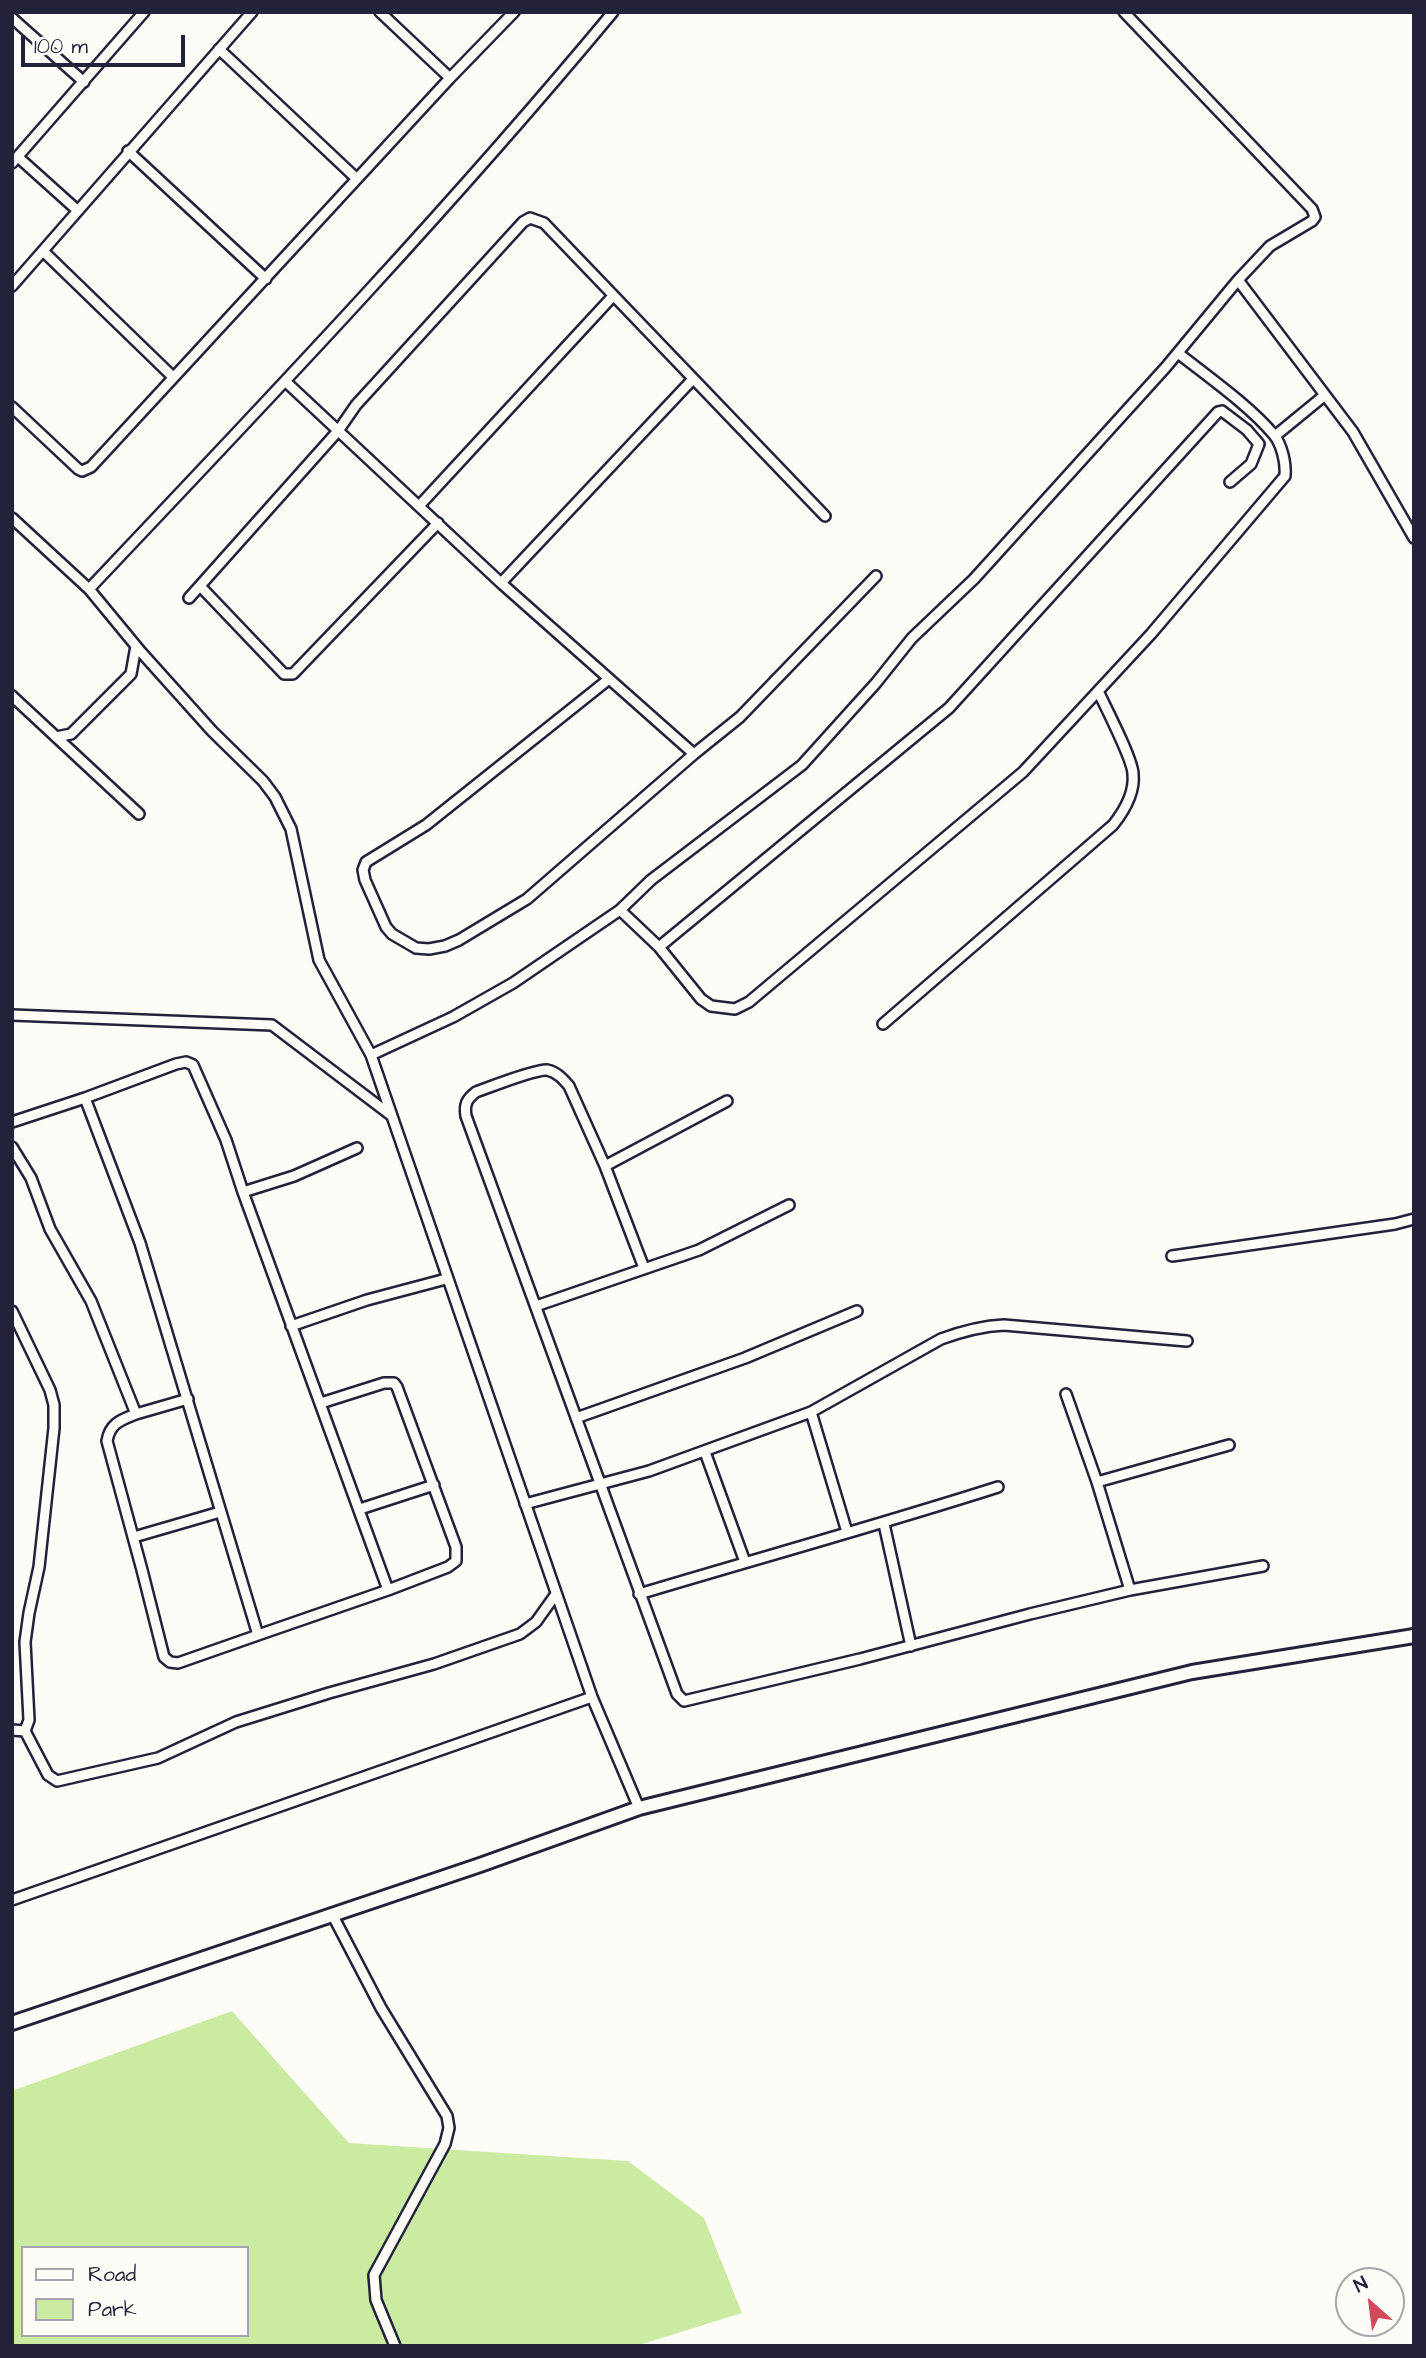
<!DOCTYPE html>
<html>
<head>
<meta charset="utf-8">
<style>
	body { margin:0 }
	#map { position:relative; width:1426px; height:2358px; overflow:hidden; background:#fdfcf7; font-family:"Architects Daughter",sans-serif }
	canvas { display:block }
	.frame { position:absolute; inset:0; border:14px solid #22223b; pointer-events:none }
	.legend { position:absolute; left:21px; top:2246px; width:228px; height:91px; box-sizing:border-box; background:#fdfcf7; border:2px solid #a5a5ac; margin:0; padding:9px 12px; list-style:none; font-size:21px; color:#22223b }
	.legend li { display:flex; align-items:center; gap:14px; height:35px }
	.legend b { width:35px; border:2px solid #a5a5ac }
	.north { position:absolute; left:1335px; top:2267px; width:70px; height:70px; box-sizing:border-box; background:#fdfcf7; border:2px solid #a5a5ac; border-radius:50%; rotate:332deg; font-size:19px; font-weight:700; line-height:28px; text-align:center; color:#22223b }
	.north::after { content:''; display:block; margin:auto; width:24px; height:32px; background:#d1495b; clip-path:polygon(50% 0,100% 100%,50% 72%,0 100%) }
	.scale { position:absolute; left:21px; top:35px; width:164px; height:32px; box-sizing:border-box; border:4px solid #22223b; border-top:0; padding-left:9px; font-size:21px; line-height:24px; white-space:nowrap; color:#22223b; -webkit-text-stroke:5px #fdfcf7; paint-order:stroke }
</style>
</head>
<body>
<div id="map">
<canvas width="1426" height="2358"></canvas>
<div class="frame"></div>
<ul class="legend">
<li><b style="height:9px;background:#fdfcf7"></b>Road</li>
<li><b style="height:19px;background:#cceba2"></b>Park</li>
</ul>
<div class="north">N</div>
<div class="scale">100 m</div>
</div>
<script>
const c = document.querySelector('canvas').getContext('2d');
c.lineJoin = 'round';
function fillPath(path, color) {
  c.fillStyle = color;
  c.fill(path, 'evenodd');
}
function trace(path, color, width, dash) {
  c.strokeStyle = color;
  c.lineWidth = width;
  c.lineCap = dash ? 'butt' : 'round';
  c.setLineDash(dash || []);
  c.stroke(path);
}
fillPath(new Path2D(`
	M232,2011L349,2143L628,2161L704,2218L742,2313L636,2346H12V2091ZM23,2248H247V2335H23Z`), '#cceba2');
const street = new Path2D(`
	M380,12L450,78
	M12,18L84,82
	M219,49L357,179
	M128,151L266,279
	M18,157L77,210
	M12,163L144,12
	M43,251L173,377
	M1238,280L1353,432L1414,538
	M12,286L252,12
	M285,381L501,583L694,754
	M12,407L78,469L82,471L91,467L450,78L514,12
	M1275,436L1325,395
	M419,506L613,296
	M12,518L89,589L141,652L212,731L263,781L275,797L291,829L319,960L371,1055L592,1697L639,1808
	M501,583L693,379
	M200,586L284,674H293L438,523
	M89,589C268,400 447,212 613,12
	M189,598L338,431L356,405L523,222L530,218L544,223L825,516
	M609,679L426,825L366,862L363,870L365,880L386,927L392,934L416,948L429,949L445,946L459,940L527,899L694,754L740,717L876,576
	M12,696L139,814
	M56,737L71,734L131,674L136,646
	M620,910L659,947L701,999L711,1006L735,1009L749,1002L1023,772L1151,634L1285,476C1286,463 1282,445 1274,435C1250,406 1207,376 1178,353
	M659,947L949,708L1218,412L1222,411L1247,430L1259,444L1251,464L1230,482
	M12,1015L272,1025L392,1116
	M883,1024L1113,825C1125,810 1135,793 1133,774C1133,760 1106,708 1098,691
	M371,1055L453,1017L513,983L620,910L651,880L802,765L876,683L912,638L974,579L1166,367L1238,280L1270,246L1312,221L1315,217L1312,209L1124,12
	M12,1122L85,1098
	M12,1147L31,1178L50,1229L91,1301L136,1414L188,1399
	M605,1166L727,1101
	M243,1192L226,1140L193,1065L186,1062L176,1064L85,1098L140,1243L258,1635L388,1590
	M1172,1256L1395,1224L1414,1219
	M644,1268L605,1166L569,1086C563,1079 557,1072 547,1070C535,1069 490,1087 476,1092C467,1099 464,1104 466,1116L677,1694L684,1701L860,1659L1030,1614L1130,1590L1263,1566
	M536,1306L699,1250L789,1205
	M12,1311L50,1390L54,1405V1428L39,1567L29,1613L25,1642L29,1720L25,1731
	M291,1326L367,1300L446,1279
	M1066,1394L1097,1482L1130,1590
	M321,1403L384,1383H394L397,1387L456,1547V1561L448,1567L388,1590L243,1192L294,1176L357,1148
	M811,1412L847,1532
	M136,1414C121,1420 110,1423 107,1441L142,1570L164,1657L170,1662L178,1663L258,1635
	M576,1418L745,1358L857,1311
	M705,1452L745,1562
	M1097,1482L1229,1445
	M525,1504L649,1471L811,1412L941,1339C963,1331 981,1326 1004,1325L1187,1341
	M360,1509L434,1485
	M884,1524L911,1646
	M134,1537L220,1512
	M639,1594C759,1558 879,1525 998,1487
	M12,1730L25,1731L48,1775L57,1781L158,1758L236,1722L329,1693L434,1664L520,1634L536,1622L556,1594
	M12,1900L592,1697
	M332,1914L381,2008L447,2116L449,2128L445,2144L374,2275L376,2300L395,2346`);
const secondary = new Path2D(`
	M12,2023L480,1865L639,1808L1192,1672L1414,1636`);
trace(street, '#22223b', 14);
trace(secondary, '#22223b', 18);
trace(street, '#fdfcf7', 9);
trace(secondary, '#fdfcf7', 12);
</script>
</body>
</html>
